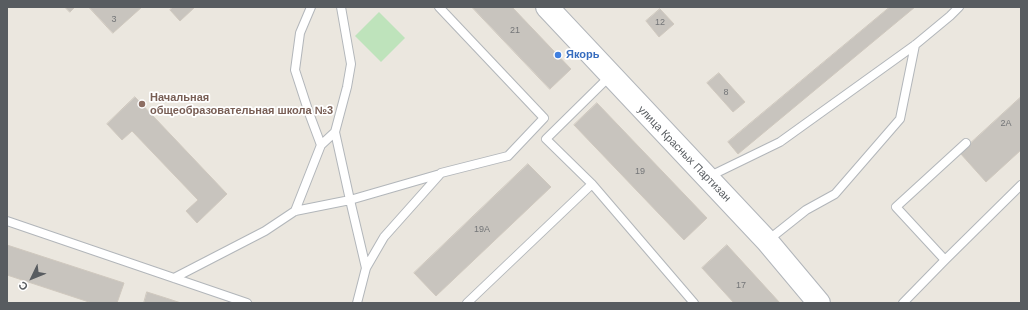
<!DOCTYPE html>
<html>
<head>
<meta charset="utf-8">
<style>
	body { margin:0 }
	#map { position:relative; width:1028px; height:310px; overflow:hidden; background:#ebe7df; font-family:Arial,sans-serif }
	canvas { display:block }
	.frame { position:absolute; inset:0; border:8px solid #585c60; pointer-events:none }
	.north { position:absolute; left:12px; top:258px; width:40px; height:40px; -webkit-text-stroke:3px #fff; paint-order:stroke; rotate:227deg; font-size:11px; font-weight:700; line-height:16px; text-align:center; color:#585c60 }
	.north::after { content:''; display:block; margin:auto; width:14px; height:18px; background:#585c60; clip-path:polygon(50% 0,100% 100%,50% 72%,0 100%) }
</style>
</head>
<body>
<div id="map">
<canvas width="1028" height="310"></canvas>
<div class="frame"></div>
<div class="north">С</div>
</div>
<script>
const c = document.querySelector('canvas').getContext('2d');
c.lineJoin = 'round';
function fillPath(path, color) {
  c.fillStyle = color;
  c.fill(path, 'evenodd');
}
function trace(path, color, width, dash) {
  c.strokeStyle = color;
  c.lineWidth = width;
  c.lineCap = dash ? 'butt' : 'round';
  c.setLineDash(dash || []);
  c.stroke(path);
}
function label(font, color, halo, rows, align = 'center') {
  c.font = font + ' Arial,sans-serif';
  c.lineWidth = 3.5;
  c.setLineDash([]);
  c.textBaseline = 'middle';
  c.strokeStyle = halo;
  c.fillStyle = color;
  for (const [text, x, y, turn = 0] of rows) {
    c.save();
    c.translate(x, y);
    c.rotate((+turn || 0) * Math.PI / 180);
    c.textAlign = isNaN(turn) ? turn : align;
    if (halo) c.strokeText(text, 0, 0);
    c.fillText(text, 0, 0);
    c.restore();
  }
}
fillPath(new Path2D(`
	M379,12L405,38L381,62L355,36Z`), '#bee3bb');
const building = new Path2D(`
	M65,7H75L70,12Z
	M89,7H142L113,33Z
	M173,7H195L180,21L170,10Z
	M472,7H512L571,69L550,89Z
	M890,7H915L738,154L728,142Z
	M660,9L674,24L659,37L646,21Z
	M719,73L745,102L733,112L707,83Z
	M135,97L227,194L197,223L186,211L198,200L132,131L122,140L107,124Z
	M1021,97V150L986,182L960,153Z
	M597,103L707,218L684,240L574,125Z
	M528,164L551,187L436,296L414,273Z
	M7,245L124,283L117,303H92L7,275Z
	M727,245L780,303H734L702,268Z
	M147,292L169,299L181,303H144Z`);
fillPath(building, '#c8c4be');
trace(building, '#cfc8be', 1);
const lane = new Path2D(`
	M311,7L300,33L295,70L309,113L321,145
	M610,76L546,139L592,184L694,303
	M335,132L350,200L366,268
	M708,177L780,142L915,45L950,16L959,7
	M295,211L321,145L335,132L347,87L351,64L341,7
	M7,221L247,303
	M767,241L806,210L835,194L900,119L915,45
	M945,260L896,207L966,143
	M174,278L265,231L295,211L350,200L440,174
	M357,303L366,268L384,237L441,173L508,156L544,118L439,7
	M467,303L592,184
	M903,303L945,260L1021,185`);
const secondary = new Path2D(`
	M547,7L767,241L819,303`);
trace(lane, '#b2b6ba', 10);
trace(secondary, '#b1b5ba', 24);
trace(lane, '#fff', 8);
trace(secondary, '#fff', 22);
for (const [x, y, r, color] of [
	[558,55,4,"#3f7fe0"],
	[142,104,4,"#8d6e63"]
]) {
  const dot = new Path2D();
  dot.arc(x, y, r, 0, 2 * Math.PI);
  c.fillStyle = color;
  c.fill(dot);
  trace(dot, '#fff', 1.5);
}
label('9px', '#747678', null, [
	["3",114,20],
	["12",660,23],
	["21",515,31],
	["8",726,93],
	["2А",1006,124],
	["19",640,172],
	["19А",482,230],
	["17",741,286]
]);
label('bold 11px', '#366cbe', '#fff', [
	["Якорь",566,55]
], 'left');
label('bold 11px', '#785e54', '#fff', [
	["Начальная",150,98],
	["общеобразовательная школа №3",150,111]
], 'left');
label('11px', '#585c60', '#fff', [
	["улица Красных Партизан",684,154,46]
]);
</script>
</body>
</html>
